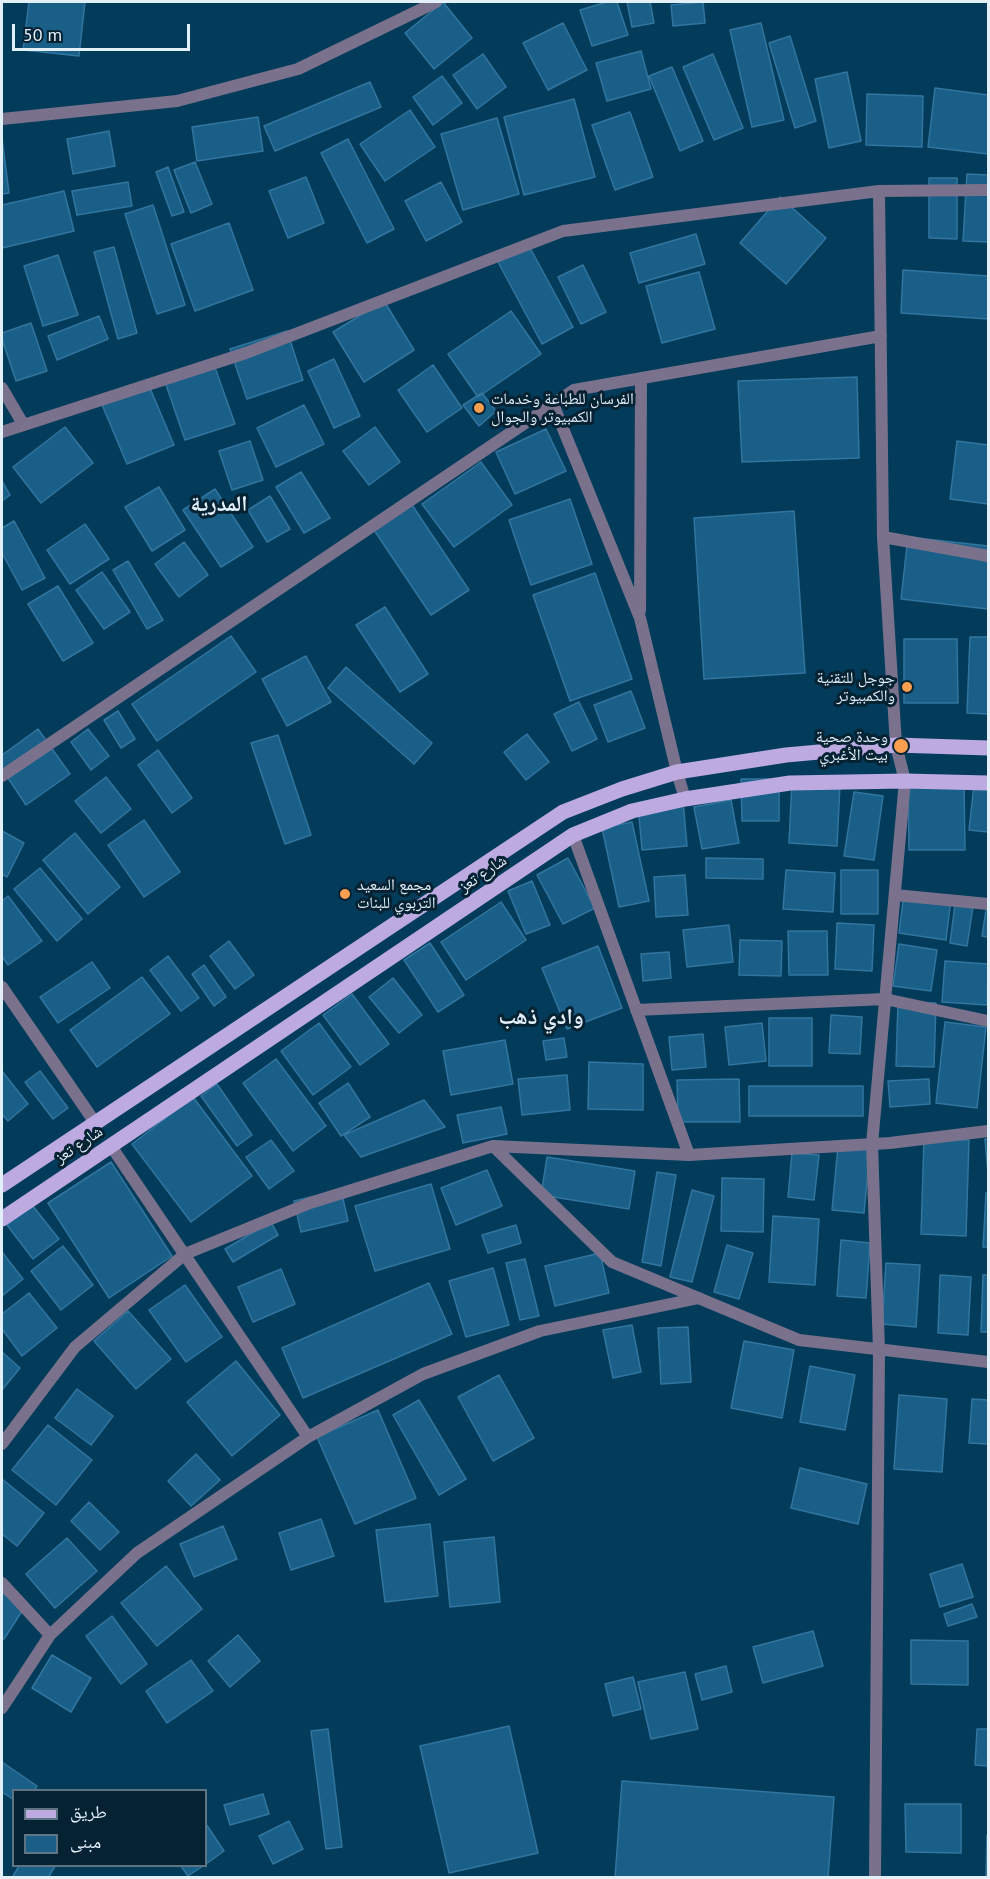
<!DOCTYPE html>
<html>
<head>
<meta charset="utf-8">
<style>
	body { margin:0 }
	#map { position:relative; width:990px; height:1879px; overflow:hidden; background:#033c5a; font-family:"PT Sans","Noto Naskh Arabic",sans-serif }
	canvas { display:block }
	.frame { position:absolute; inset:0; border:3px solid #e3f0fa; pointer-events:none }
	.legend { position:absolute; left:12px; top:1789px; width:195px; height:78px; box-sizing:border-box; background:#052233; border:2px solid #5e7483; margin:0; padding:8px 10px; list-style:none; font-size:18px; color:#e3f0fa }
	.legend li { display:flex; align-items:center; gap:12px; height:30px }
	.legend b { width:30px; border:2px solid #5e7483 }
	.scale { position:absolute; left:12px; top:24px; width:178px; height:27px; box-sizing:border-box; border:3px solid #e3f0fa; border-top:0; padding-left:8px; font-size:18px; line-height:21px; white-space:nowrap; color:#e3f0fa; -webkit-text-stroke:4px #052233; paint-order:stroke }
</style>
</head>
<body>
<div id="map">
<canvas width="990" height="1879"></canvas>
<div class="frame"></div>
<ul class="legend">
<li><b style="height:8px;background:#bcaae1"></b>طريق</li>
<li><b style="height:16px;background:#195f88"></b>مبنى</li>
</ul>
<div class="scale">50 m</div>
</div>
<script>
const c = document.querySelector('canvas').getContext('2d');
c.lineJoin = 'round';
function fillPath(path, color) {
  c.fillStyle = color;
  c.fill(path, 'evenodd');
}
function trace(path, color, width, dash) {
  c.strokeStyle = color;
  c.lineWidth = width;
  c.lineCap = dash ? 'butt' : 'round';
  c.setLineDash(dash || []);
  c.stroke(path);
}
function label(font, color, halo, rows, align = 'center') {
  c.font = font + ' "PT Sans","Noto Naskh Arabic",sans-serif';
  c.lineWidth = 6;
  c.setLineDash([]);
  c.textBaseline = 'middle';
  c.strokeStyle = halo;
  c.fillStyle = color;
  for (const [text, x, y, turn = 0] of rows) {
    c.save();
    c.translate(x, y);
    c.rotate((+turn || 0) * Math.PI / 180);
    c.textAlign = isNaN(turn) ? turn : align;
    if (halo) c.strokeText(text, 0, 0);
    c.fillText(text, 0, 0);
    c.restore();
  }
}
const building = new Path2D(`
	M29,2H85L79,56L23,50Z
	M443,2L472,38L434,69L405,33Z
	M607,2H617L628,35L592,46L580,10Z
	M627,2H650L654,23L632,27Z
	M703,2L705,23L673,26L671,5Z
	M563,23L587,70L548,90L523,43Z
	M761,23L784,120L752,127L730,30Z
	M790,36L816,121L795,128L769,43Z
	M641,51L651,89L607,101L596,63Z
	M483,54L506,87L477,109L453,75Z
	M713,54L743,128L714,140L683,67Z
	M672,67L703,141L680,151L649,76Z
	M847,72L861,141L829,148L815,79Z
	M442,76L462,103L433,125L413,97Z
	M370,82L381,107L275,151L264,126Z
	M935,88L988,95V154L928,147Z
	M867,94L923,96L922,147L866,145Z
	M574,99L595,177L524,195L504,117Z
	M410,110L435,147L385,181L360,144Z
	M630,112L653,177L615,190L592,125Z
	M258,117L263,151L197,161L192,127Z
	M497,118L519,194L463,210L441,134Z
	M109,131L115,166L73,174L67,139Z
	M2,138L9,193L2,194Z
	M348,139L394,229L367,243L321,153Z
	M195,162L212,204L191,213L174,170Z
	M168,167L184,212L172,216L156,172Z
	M967,174L988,175V242L963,241Z
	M306,177L324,223L288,238L269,191Z
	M929,178H957V239L929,238Z
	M128,182L132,206L77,215L72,191Z
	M441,182L462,222L426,241L405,201Z
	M64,191L74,231L2,248V205Z
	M780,197L826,238L786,284L740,243Z
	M153,205L185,305L157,314L125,214Z
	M229,223L253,290L195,311L171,244Z
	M696,234L705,264L639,283L630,253Z
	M529,246L573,327L542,344L498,262Z
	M114,247L137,333L118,339L94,252Z
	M58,255L78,315L43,326L24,266Z
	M583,265L606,312L581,324L558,277Z
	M903,270L988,276V319L901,313Z
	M699,272L715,329L662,343L646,286Z
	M384,301L414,350L364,382L333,332Z
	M511,311L541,354L478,397L448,354Z
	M99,316L108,339L57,360L48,336Z
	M31,323L47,371L16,381L2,339V333Z
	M287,331L303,380L247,399L230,349Z
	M212,359L235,424L185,440L163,376Z
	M334,359L360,416L334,428L308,371Z
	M433,365L462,408L427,432L398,390Z
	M857,377L859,458L742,462L738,381Z
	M147,381L174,445L127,464L100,400Z
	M482,393L496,411L479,426L463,405Z
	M304,405L324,444L276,467L257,428Z
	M65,427L93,463L41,503L13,467Z
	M375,427L400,462L369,485L343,451Z
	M546,429L566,471L515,494L496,452Z
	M250,441L263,480L232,490L219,451Z
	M957,441L988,445V504L950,499Z
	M481,462L512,505L454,547L422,504Z
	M301,472L330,518L304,533L276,487Z
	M2,481L10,495L2,501Z
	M159,487L185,530L152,551L125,507Z
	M215,489L253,547L221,567L183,510Z
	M270,496L290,529L267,542L248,510Z
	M570,499L592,564L531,585L509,520Z
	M410,502L469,590L431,615L372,527Z
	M794,511L805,673L704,679L694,518Z
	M14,521L45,578L22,590L2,553V528Z
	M85,524L109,559L70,584L47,550Z
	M908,537L988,546V609L901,599Z
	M184,542L208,575L179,597L155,564Z
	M128,561L163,620L147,629L113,570Z
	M102,572L130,612L104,629L76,590Z
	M595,573L632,679L570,701L533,595Z
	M58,586L93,643L63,661L28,604Z
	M385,607L428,674L400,692L356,625Z
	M231,636L256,672L157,741L132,704Z
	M970,637H988V714L967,713Z
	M904,639H957L958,703H904Z
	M306,656L331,702L287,726L262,679Z
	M346,667L432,743L414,764L328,688Z
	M631,691L645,728L608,742L594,705Z
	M579,702L597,739L572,751L554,714Z
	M118,711L135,739L121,748L104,720Z
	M38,729L70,774L26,805L2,769V755Z
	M88,729L109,756L91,770L71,742Z
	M527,734L549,762L526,780L504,752Z
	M278,735L311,835L285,844L251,743Z
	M158,750L192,798L172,813L138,765Z
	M106,777L131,809L101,833L75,801Z
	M741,779H779V821H742Z
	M792,781L840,784L837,846L789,843Z
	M908,783H964L965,850H909Z
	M974,785L988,787V832L969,830Z
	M854,792L883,796L874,860L844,856Z
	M731,800L739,843L702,849L694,807Z
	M683,801L687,846L642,850L638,805Z
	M144,820L180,872L144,897L108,845Z
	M632,822L649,901L619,907L602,828Z
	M2,831L24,843L7,877L2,874Z
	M75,833L120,887L88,914L43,860Z
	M568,858L595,908L563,924L537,875Z
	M706,858L763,859V879L706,878Z
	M40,868L82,919L57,941L14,889Z
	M786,870L835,873L833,912L783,909Z
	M841,870H878V914H841Z
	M685,875L688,915L656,917L654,877Z
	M532,881L550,925L526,934L508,891Z
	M904,893L951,899L946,940L899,933Z
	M8,896L42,941L8,965L2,956V901Z
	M956,897L974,900L967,946L950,943Z
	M988,897V937L982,936Z
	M501,902L526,940L466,980L441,942Z
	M837,923L874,925L872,971L835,969Z
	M729,925L733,962L687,967L683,930Z
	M788,931H827L828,975H789Z
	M740,940L782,941L781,976L739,975Z
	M229,941L254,975L235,989L210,956Z
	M430,943L464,995L438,1012L404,960Z
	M899,944L937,950L931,991L893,986Z
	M598,946L622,1008L567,1029L542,968Z
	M669,952L671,978L643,981L641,954Z
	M168,956L199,998L181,1011L150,970Z
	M945,961L988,964L987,1005L942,1002Z
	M92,962L110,988L58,1023L40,997Z
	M204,965L226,997L214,1006L192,974Z
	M142,977L170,1014L97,1067L70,1030Z
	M393,978L422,1015L399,1033L369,997Z
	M352,994L389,1044L360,1065L323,1015Z
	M898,1002L936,1003L934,1067L896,1066Z
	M831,1015L862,1017L860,1054L829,1053Z
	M769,1018H812V1066H769Z
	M945,1022L986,1027L977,1108L936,1103Z
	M319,1023L351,1067L313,1095L281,1051Z
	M762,1023L766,1061L729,1065L725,1027Z
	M703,1034L706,1067L672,1070L669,1037Z
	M564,1038L567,1057L546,1060L543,1041Z
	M505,1040L513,1084L451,1095L443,1051Z
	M276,1059L326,1126L293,1151L243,1083Z
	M589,1062L643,1064V1110L588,1109Z
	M2,1071L28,1104L8,1121L2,1114Z
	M40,1071L68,1108L53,1119L25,1082Z
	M567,1075L570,1110L522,1115L518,1079Z
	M739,1079L740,1122H678L677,1080Z
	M929,1079L930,1104L890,1107L888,1081Z
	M348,1083L370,1117L341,1136L319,1103Z
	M217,1084L252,1135L237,1146L201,1096Z
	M749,1086H863V1116H749Z
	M193,1097L252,1176L191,1222L132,1144Z
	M424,1100L445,1127L361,1157L344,1135Z
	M501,1107L507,1134L463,1143L457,1115Z
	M924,1139L969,1140L966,1236L921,1234Z
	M985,1139H988V1174Z
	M271,1140L294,1171L269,1189L246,1157Z
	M838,1146L870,1150L864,1213L832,1210Z
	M792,1153L819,1155L814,1200L788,1197Z
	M547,1157L635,1171L629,1209L541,1195Z
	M111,1162L172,1256L109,1298L48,1203Z
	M487,1170L502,1206L456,1225L441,1188Z
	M657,1172L676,1175L661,1266L642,1262Z
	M722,1178L764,1179L763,1232L721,1231Z
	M431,1184L450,1249L375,1271L355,1206Z
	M341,1190L348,1221L301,1232L294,1201Z
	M692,1190L714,1196L692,1282L670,1277Z
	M986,1193H988V1247H983Z
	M32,1205L59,1239L33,1259L7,1225Z
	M773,1216L819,1219L815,1285L769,1282Z
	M271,1222L278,1235L233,1262L225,1249Z
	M516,1225L521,1243L488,1253L482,1235Z
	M841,1240L870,1243L866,1298L837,1296Z
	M727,1245L753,1253L739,1299L714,1292Z
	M63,1246L93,1285L61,1310L31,1271Z
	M2,1252L23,1279L2,1296Z
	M600,1253L609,1293L555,1306L545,1266Z
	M525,1259L539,1316L520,1320L506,1263Z
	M886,1263L920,1265L916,1327L882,1324Z
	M493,1268L509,1325L466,1337L449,1281Z
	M281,1269L295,1304L253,1322L238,1287Z
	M940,1275L971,1277L968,1335L938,1333Z
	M983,1275H988V1332H981Z
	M429,1283L452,1334L303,1398L282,1348Z
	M185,1285L222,1337L186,1362L149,1310Z
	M29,1293L57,1328L22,1356L2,1329V1314Z
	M128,1311L171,1359L136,1389L94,1341Z
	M632,1325L641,1372L613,1378L603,1330Z
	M688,1327L691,1382L661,1384L658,1328Z
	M744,1341L794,1350L782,1418L731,1408Z
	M2,1352L20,1368L2,1390Z
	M236,1361L280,1415L232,1456L187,1402Z
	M810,1366L855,1375L845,1430L800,1422Z
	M499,1375L534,1438L493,1461L458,1397Z
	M77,1389L113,1416L91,1445L55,1418Z
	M899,1395L947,1399L942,1472L894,1469Z
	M972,1399L988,1400V1444L969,1443Z
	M419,1400L466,1479L439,1495L393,1415Z
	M378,1410L416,1498L355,1524L317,1437Z
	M48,1425L92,1460L56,1505L12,1470Z
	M196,1454L220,1480L191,1506L168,1481Z
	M800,1468L867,1484L858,1524L791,1508Z
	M2,1479L44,1513L17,1546L2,1534Z
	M89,1502L119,1532L100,1550L71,1521Z
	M321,1519L334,1556L291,1570L279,1533Z
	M430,1524L438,1596L385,1602L376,1530Z
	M223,1526L237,1559L194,1577L180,1544Z
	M494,1537L500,1602L450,1607L444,1542Z
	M67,1538L97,1571L55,1608L26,1574Z
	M962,1564L973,1597L940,1607L930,1574Z
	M166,1566L202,1609L157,1646L121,1603Z
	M2,1593L24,1608L4,1639L2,1638Z
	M972,1604L977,1617L948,1626L944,1614Z
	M112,1616L147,1664L121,1684L86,1636Z
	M813,1631L823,1666L763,1683L753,1647Z
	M238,1635L260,1661L230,1687L208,1661Z
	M911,1640L968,1641V1685L911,1684Z
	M52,1655L91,1678L71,1712L32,1688Z
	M191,1660L213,1691L167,1723L146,1691Z
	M726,1666L732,1692L702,1700L695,1674Z
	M685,1672L698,1729L651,1739L638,1682Z
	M633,1677L641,1709L613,1716L605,1684Z
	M509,1726L538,1853L449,1873L420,1746Z
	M328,1729L342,1847L326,1849L311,1731Z
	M977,1729H988V1766L975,1765Z
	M2,1762L37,1786L35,1790H14V1800L2,1792Z
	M622,1781L834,1797L828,1878H615Z
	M263,1794L269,1814L230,1825L224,1805Z
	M905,1804H961V1853L906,1852Z
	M289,1821L303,1849L273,1864L259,1836Z
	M206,1824L224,1851L206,1864Z
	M987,1835H988V1878H986Z
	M19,1866H55L48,1878H12Z
	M181,1866H203L188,1876Z`);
fillPath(building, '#195f88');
trace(building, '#32759e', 1.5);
trace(new Path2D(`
	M2,119L177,101L298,69L436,2
	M2,388L23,424
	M553,404L640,618L677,772L685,799
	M2,432L246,353L563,231L879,191L988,190
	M883,537L988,556
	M640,611L641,378
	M2,776L574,390L881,336
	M573,835L689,1155
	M895,895L988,904
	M2,987L96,1124
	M636,1010L885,999L988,1021
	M111,1146L308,1437
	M493,1146L612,1262L799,1340L988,1362
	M2,1444L75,1347L185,1254L310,1203L493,1146L689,1155L890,1143L988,1131
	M2,1583L50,1635
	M2,1708L50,1635L137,1553L308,1437L423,1374L540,1331L699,1298
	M875,1878L879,1350L872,1144L905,781L896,745L883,537L879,191`), '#7a728d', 12);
trace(new Path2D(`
	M2,1185L563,812L622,789L677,772L786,755L896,745L988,748
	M2,1219L573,835L632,811L685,799L790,783L905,781L988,783`), '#bcaae1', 15);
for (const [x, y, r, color] of [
	[479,408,6,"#fa9f4f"],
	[907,687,6,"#fa9f4f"],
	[901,746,8,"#fa9f4f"],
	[345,894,6,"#fa9f4f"]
]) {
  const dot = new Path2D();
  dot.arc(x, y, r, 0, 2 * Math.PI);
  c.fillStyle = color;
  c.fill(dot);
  trace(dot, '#052233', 2);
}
label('16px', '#e3f0fa', '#052233', [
	["الفرسان للطباعة وخدمات",491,399],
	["الكمبيوتر والجوال",491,417],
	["جوجل للتقنية",895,678,"right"],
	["والكمبيوتر",895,696,"right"],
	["وحدة صحية",888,737,"right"],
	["بيت الأغبري",888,755,"right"],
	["مجمع السعيد",357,885],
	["التربوي للبنات",357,903]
], 'left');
label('16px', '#e3f0fa', '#052233', [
	["شارع تعز",483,874,-34],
	["شارع تعز",79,1145,-34]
]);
label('bold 22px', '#e3f0fa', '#052233', [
	["المدرية",219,505],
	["وادي ذهب",541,1018]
]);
</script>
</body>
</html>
